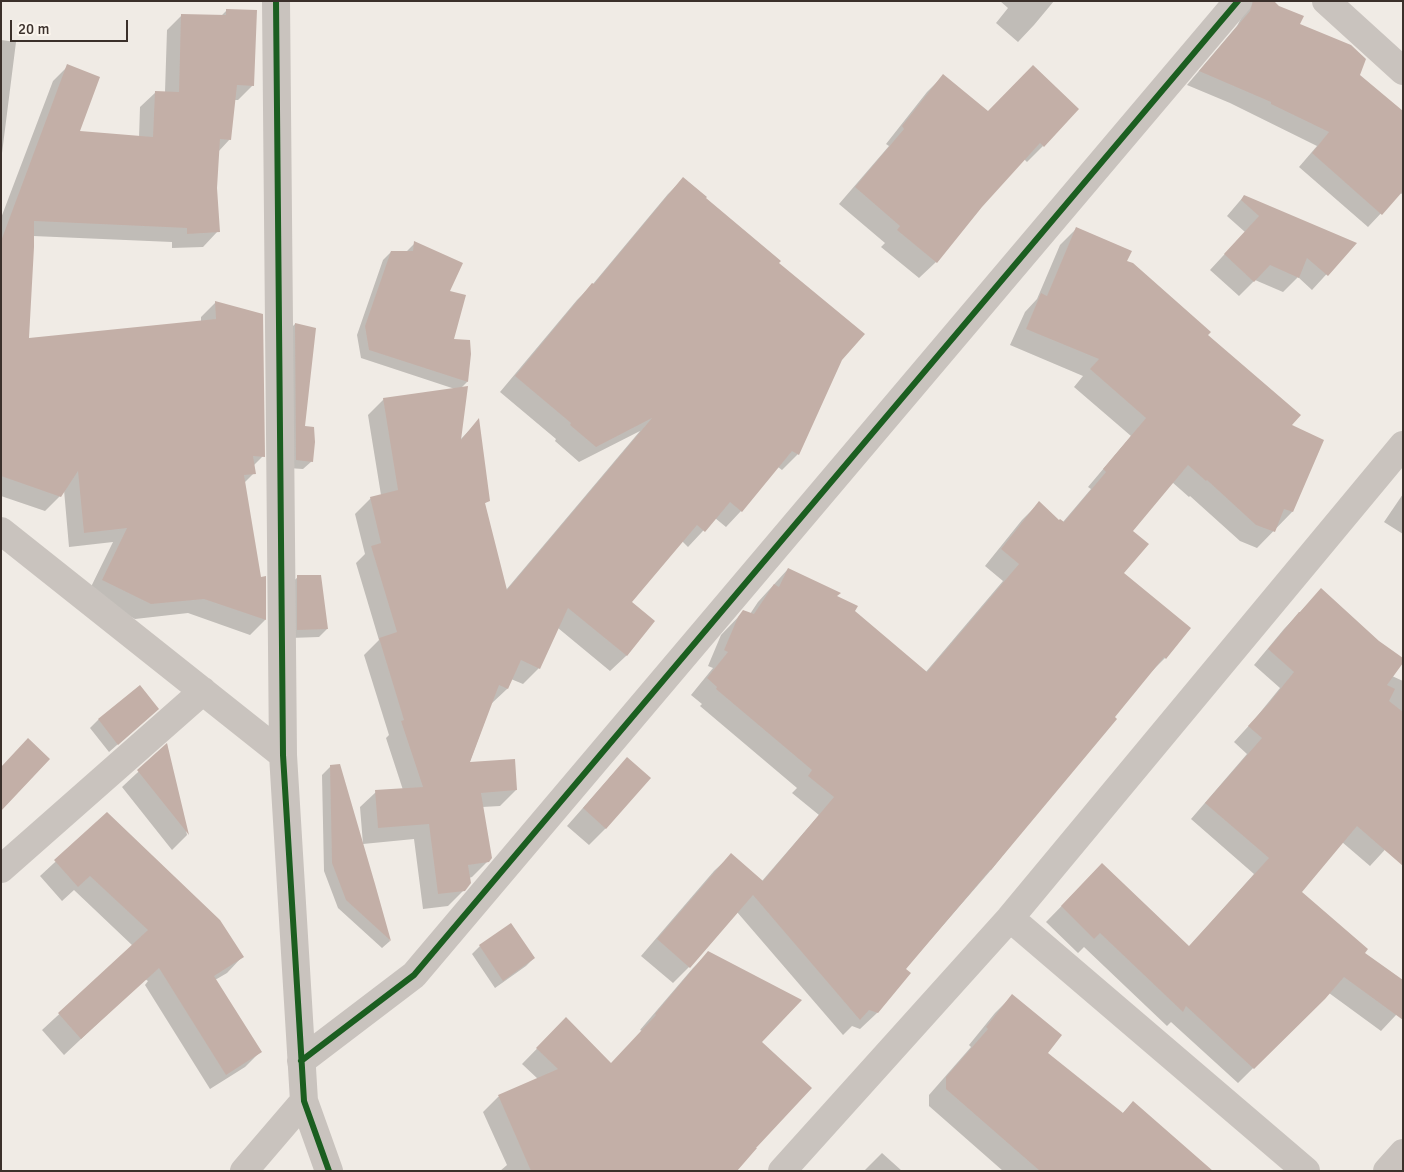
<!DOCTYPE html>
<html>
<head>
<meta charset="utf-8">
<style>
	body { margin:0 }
	#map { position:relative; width:1404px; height:1172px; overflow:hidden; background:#f0ebe5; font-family:Signika,sans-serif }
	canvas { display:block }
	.frame { position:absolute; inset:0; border:2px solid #3b302b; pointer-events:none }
	.scale { position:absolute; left:10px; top:20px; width:118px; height:22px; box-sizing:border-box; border:2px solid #3b302b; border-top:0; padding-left:6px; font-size:15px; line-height:18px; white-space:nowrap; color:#3b302b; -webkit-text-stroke:4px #fbf5ee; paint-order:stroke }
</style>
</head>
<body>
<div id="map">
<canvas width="1404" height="1172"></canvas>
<div class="frame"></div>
<div class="scale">20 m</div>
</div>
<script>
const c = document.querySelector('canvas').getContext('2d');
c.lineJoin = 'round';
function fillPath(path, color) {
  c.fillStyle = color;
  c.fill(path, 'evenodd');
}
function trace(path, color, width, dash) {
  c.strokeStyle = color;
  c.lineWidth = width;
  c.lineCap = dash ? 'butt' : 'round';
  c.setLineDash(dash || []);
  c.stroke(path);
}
fillPath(new Path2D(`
	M1000,1H1054L1034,25L1018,42L996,23L1008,8Z
	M1250,1H1272L1403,113V194H1402L1400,193L1368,227L1299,167L1317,146L1230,103L1187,85L1237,26Z
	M227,10L253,85L238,100H234L230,139L218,152L216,188L218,231L203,247L172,248V242L33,236L28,339L201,322V317L216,302L263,456L253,466L254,473L244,483L260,578H264L265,620L250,635L188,613L135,619L87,595L113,542L69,547L64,490L60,496L45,511L1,496V218L53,81L68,66L78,132L139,138L140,107L156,92H165L167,30L182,15L221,16Z
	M1,40L16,42L1,161Z
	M943,76L988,113L1017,83L1043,146L1027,162L1024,159L981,206L936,262L919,278L881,247L885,243L839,204L889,146L886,144L927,92Z
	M683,179L778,263L841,359L798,454L782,470L778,467L741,511L726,527L715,518L688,547L682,541L631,602L653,621L626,656L610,671L558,628L539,668L523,684L511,679L507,689L491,704L469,764L516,790L500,806L482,807L488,861L472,877L469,878L464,890L448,906L423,909L414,839L363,844L360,807L376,792L403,790L386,738L389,735L364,655L379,640L356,563L365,554L355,514L371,498L381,495L368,415L384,399L455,389L361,358L357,335L383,260L391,252H406L415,243L449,291L452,340L470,354L467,382L461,388L459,441L478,421L489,500L484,504L506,590L640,431L579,462L555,441L556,439L500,392L577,300L593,284L668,194Z
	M1244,196L1355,243L1312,290L1298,277L1283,292L1255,280L1239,296L1210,270L1245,232L1227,216Z
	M1076,229L1126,262L1206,335L1290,426L1322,440L1292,512L1257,548L1240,541L1190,496L1189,497L1172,482L1131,531L1123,573L1189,628L1165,658L1148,675L991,870L904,970L877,1013L860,1029L852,1026L843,1035L737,912L689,967L673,983L641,956L714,871L731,855L762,881L819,815L792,793L797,788L700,706L702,704L691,695L713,668L708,666L721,635L744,611L750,614L758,602L788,569L835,596L925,673L1003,581L985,566L1022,520L1039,503L1059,522H1063L1091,489L1088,487L1131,436L1074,387L1083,376L1010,345L1025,312L1037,299L1060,245Z
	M295,324L315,329L304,428L312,461L303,469L288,468L287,332Z
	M1403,494V534L1384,522Z
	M298,577L327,629L319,637L290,638L289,585Z
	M1321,590L1392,676L1403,681V830L1370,866L1342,842L1300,893L1363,953L1403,1006L1396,1015L1381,1031L1329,993L1238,1083L1171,1022L1167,1026L1084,947L1078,953L1046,922L1087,880L1189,947L1254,874L1191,819L1247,754L1234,742L1254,720L1280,688L1254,665L1284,629Z
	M139,687L149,717L109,752L90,728L98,720Z
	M167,745L187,835L172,850L122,787Z
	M627,759L606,828L589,845L567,826L611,776Z
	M339,765L390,941L382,948L338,908L324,871L322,775L330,767Z
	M107,814L242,957L227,973L215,980L260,1052L245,1067L210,1089L145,985L148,981L145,979L64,1055L42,1030L133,946L74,890L62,901L40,876Z
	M511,924L534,958L526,966L495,988L472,954L480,946Z
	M708,953L760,1042L754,1148L736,1171H500L507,1165L483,1112L498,1097L538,1079L522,1064L566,1019L611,1064L642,1031L640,1030L693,968Z
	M1012,996L1046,1053L1122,1114L1133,1102L1211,1171H1003L929,1106V1095L971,1047L969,1045L995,1013Z
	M882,1153L902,1171H864Z`), '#0003');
fillPath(new Path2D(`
	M1253,1H1274L1279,6L1304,16L1300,24L1351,45L1366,59L1360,75L1403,111V191L1382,215L1312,153L1329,132L1271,104V102L1199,71L1250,11Z
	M226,9L257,10L254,86L237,85L231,140L220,139L217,188L220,232L187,234V228L34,221V247L29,338L216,319L215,301L263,314L265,457L253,456L256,474L244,475L261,577L266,576V620L204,599L151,604L102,580L127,528L84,533L78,471L61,497L1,476V241L67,64L100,77L80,131L153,137L155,91L179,92L181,14L226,15Z
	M1033,65L1079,109L1044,147L1040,143L982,207L937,263L897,230L900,226L855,187L904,129L902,126L943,74L988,111Z
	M683,177L707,197L706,198L781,261L779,263L865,334L842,360L799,455L792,451L742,512L730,502L705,532L697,525L632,602L655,621L627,656L568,608L540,669L521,660L508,689L499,685L470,762L515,759L517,790L481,793L492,858L489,862L468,865L471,883L465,891L438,894L429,824L378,828L375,790L423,787L401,721L404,720L379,638L397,632L371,546L381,543L370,497L398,490L383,398L468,386L461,440L479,418L490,501L485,503L507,590L652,418L596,447L570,425L571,423L515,376L592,283L594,284Z
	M1244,195L1357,243L1328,276L1307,258L1299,278L1270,265L1254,282L1224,254L1259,216L1241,200Z
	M1076,227L1132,251L1127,261L1133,263L1211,332L1208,335L1301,415L1292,425L1324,440L1293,512L1284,509L1275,532L1256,525L1207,480L1206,481L1188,465L1133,531L1149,544L1124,573L1191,628L1166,659L1164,657L1115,717L1117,719L991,870H990L906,969L911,973L878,1013L869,1010L860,1020L753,895L690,968L657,939L731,853L763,881L834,797L808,776L812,770L716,689L717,687L707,678L728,652L724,650L738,617L743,610L754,614L774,584L779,587L788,568L841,593L837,596L858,606L855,611L927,672L951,644L953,646L951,644L1019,564L1001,549L1039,501L1059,520L1060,519L1064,522L1106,472L1103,469L1146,418L1090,369L1099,359L1026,329L1041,293L1047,296Z
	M414,241L463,263L450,291L466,295L454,339L470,340L471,354L468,382L369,350L365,326L391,251H413Z
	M295,323L316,328L305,426L314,427L315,442L313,462L296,460Z
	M297,575H321L328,629L297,630Z
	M1321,588L1379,641L1403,658V663L1387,685L1395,689L1389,701L1403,712V866L1357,826L1302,892L1368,949L1365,953L1403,980V1020L1344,977L1325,999L1254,1069L1186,1006L1183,1012L1100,933L1094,939L1061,906L1102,863L1189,946L1269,858L1205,803L1262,738L1248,726L1269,703L1294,672L1268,649L1299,612H1300Z
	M140,685L159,709L118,745L98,719Z
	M28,738L50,759L1,811V767Z
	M167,743L189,835L137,770Z
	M627,757L651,778L606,829L583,808Z
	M340,764L375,884L391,941L346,900L332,863L330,765Z
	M107,812L220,920L244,957L214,976L262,1052L226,1075L159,968L81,1039L58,1013L148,930L90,876L78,887L54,860Z
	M511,923L535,958L503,981L479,945Z
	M708,951L802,1000L762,1042L812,1088L756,1148H757L737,1171H531L498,1095L558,1069L536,1048L566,1017L611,1063L656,1015L655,1014Z
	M1012,994L1062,1035L1048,1053L1123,1113L1133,1101L1213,1171H1040L946,1089V1077L988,1029L986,1027Z`), '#c3afa7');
trace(new Path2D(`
	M276,1L283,755L304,1101L329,1171
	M1326,1L1403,71
	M1,531L283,755
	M1,869L203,691
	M1010,918L1306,1171
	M301,1061L414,975L1238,1
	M244,1171L304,1101
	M782,1171L1010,918L1403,445
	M1387,1171L1403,1153`), '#c9c3be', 28);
trace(new Path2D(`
	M276,1L283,755L304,1101L329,1171
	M301,1061L414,975L1238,1`), '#1b5e20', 6);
</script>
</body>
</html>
